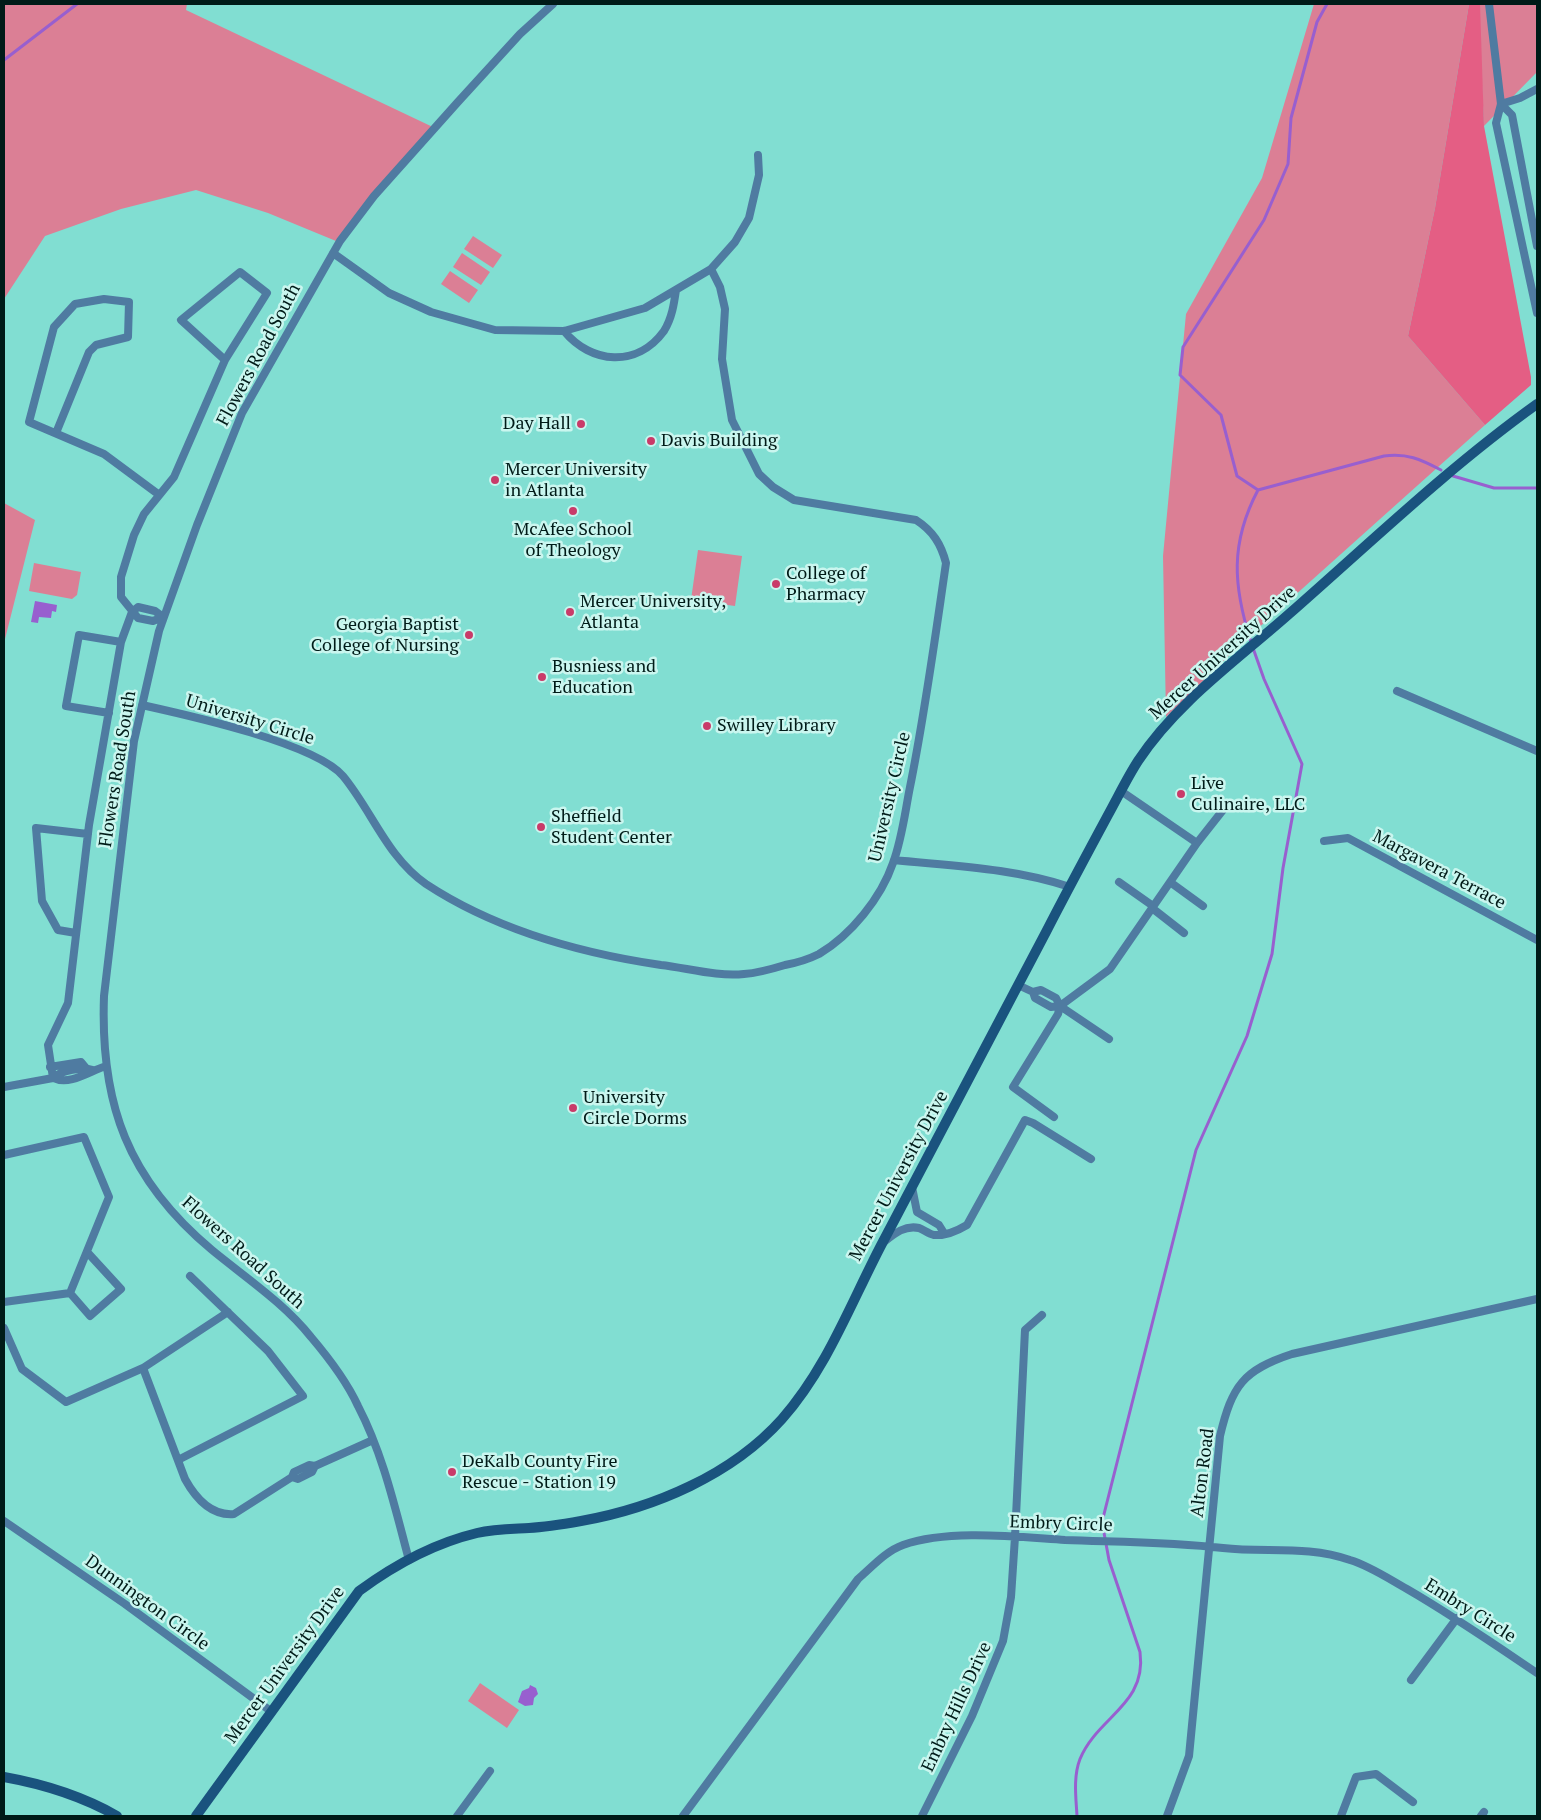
<!DOCTYPE html>
<html>
<head>
<meta charset="utf-8">
<style>
	body { margin:0 }
	#map { position:relative; width:1541px; height:1820px; overflow:hidden; background:#81ded2; font-family:"PT Serif",serif }
	canvas { display:block }
	.frame { position:absolute; inset:0; border:5px solid #001b18; pointer-events:none }
</style>
</head>
<body>
<div id="map">
<canvas width="1541" height="1820"></canvas>
<div class="frame"></div>
</div>
<script>
const c = document.querySelector('canvas').getContext('2d');
c.lineJoin = 'round';
function fillPath(path, color) {
  c.fillStyle = color;
  c.fill(path, 'evenodd');
}
function trace(path, color, width, dash) {
  c.strokeStyle = color;
  c.lineWidth = width;
  c.lineCap = dash ? 'butt' : 'round';
  c.setLineDash(dash || []);
  c.stroke(path);
}
function label(font, color, halo, rows, align = 'center') {
  c.font = font + ' "PT Serif",serif';
  c.lineWidth = 5;
  c.setLineDash([]);
  c.textBaseline = 'middle';
  c.strokeStyle = halo;
  c.fillStyle = color;
  for (const [text, x, y, turn = 0] of rows) {
    c.save();
    c.translate(x, y);
    c.rotate((+turn || 0) * Math.PI / 180);
    c.textAlign = isNaN(turn) ? turn : align;
    if (halo) c.strokeText(text, 0, 0);
    c.fillText(text, 0, 0);
    c.restore();
  }
}
fillPath(new Path2D(`
	M4,4H187L186,10L437,129L336,241L268,213L196,190L121,209L45,236L4,299Z
	M1314,4H1469L1435,208L1408,336L1485,425L1245,640L1166,717L1163,556L1186,314L1262,178Z
	M1478,4H1537V72L1484,126Z
	M473,236L502,255L493,268L464,249Z
	M462,253L490,272L481,285L453,267Z
	M450,271L478,290L469,303L441,284Z
	M4,503L35,520L4,643Z
	M698,550L742,556L735,606L691,600Z
	M34,563L81,572L77,595L72,599L29,591Z
	M480,1683L519,1710L507,1728L468,1701Z`), '#db7f95');
fillPath(new Path2D(`
	M1469,4H1480L1484,126L1531,377V385L1485,425L1408,336L1435,208Z`), '#e45e84');
fillPath(new Path2D(`
	M35,601L57,605L56,612L52,611L51,618L39,617L38,623L31,622Z
	M530,1685L536,1688L538,1694L534,1698L533,1705L525,1706L518,1702L522,1691L529,1688Z`), '#985fcf');
trace(new Path2D(`
	M1327,4L1317,22L1291,118L1288,164L1264,220L1183,347L1180,375L1221,415L1237,476L1258,490L1384,456C1407,453 1420,459 1441,470
	M4,60L77,4
	M1453,476L1494,488H1537
	M1251,642C1233,586 1230,543 1258,490
	M1077,1816C1076,1798 1073,1777 1080,1759C1098,1716 1147,1705 1140,1652L1109,1560L1102,1522L1196,1150L1247,1036L1272,954L1283,868L1302,764L1264,679L1253,648`), '#985fcf', 3);
trace(new Path2D(`
	M1489,4L1501,104L1496,123L1537,313
	M1501,104L1512,115L1537,246
	M1501,104L1520,98L1537,89
	M333,253L389,293L431,312L495,330L564,331L645,308L711,269L735,242L749,218L759,175L758,155
	M564,331C591,364 637,368 664,331C672,318 674,304 676,290
	M56,433L89,352L96,345L128,337L129,302L104,299L75,304L54,327L29,422L104,454L158,494
	M1397,691L1537,751
	M142,705C187,715 315,743 343,776C372,811 387,857 426,884C496,930 579,953 661,965C687,968 718,977 744,974C758,973 772,969 785,965C796,963 809,959 819,954C851,935 881,898 893,863C902,839 905,812 910,787C925,713 935,638 946,563C941,544 933,531 916,520L794,500L773,487L759,474L732,420L722,359L725,309L720,287L711,269
	M109,713L66,706L79,635L121,642
	M1121,791L1197,843
	M1324,841L1348,838L1537,940
	M894,860C953,866 1014,868 1070,887
	M1119,882L1153,906
	M1170,882L1203,906
	M1152,908L1184,933
	M76,933L58,930L42,901L36,828L88,834
	M1018,985L1033,992L1041,990L1056,998L1060,1006L1109,1039
	M1033,992L1035,998L1051,1007L1060,1006L1110,969L1197,843L1223,810
	M50,1067L81,1062L86,1068
	M93,1070C82,1067 62,1070 53,1078C70,1086 90,1071 106,1066
	M4,1087L53,1078L48,1045L68,1003L89,825L121,642L132,612L138,607L155,611L163,617L153,621L138,618L121,597V577L134,535L144,514L174,477L225,360L267,293L240,272L181,320L225,360
	M1054,1117L1013,1087L1058,1014L1060,1006
	M4,1155L84,1137L109,1197L70,1293
	M912,1187L917,1212L939,1225L944,1233
	M884,1242C895,1233 905,1225 919,1228C924,1230 929,1234 934,1235C946,1236 957,1231 967,1225L1025,1120L1033,1123L1091,1159
	M70,1293L90,1316L121,1289L88,1253
	M4,1302L70,1293
	M4,1328L22,1369L66,1402L143,1368L228,1312
	M143,1368L185,1479C196,1499 211,1516 234,1514L292,1477L294,1472L309,1465L315,1466L373,1440
	M178,1460L303,1396L268,1351L190,1276
	M292,1477L298,1479L312,1472L315,1466
	M4,1521L125,1604L272,1712
	M409,1560C395,1508 383,1454 358,1406C347,1382 328,1357 311,1337C284,1303 246,1278 212,1250C128,1180 100,1104 104,996L134,741L159,631L197,525L242,413L340,241L374,196L457,103L520,34L553,4
	M1411,1680L1457,1618
	M457,1816L490,1771
	M683,1816L858,1579C872,1567 886,1551 903,1545C949,1529 1017,1537 1065,1540C1117,1542 1171,1542 1223,1548C1266,1553 1307,1545 1350,1560C1370,1566 1389,1579 1407,1589C1452,1615 1494,1644 1537,1673
	M922,1816L972,1716L1003,1641L1011,1597L1015,1537L1025,1330L1042,1315
	M1167,1816L1189,1756L1220,1436C1232,1386 1243,1370 1292,1354L1537,1299
	M1341,1816L1356,1777L1376,1774L1413,1802
	M1481,1816L1484,1812`), '#4f7ba1', 8);
trace(new Path2D(`
	M4,1777C43,1784 82,1796 117,1816
	M196,1816L359,1591C393,1566 435,1543 477,1533C494,1529 511,1529 529,1528C546,1527 564,1524 581,1521C654,1508 732,1475 782,1419C829,1366 853,1297 886,1236C939,1134 993,1033 1046,932C1066,893 1087,854 1108,815C1118,797 1127,778 1138,761C1176,703 1237,660 1289,614C1370,543 1449,467 1537,404`), '#1a537e', 10);
for (const [x, y, r, color] of [
	[581,424,5,"#c93b69"],
	[651,441,5,"#c93b69"],
	[495,480,5,"#c93b69"],
	[573,511,5,"#c93b69"],
	[776,584,5,"#c93b69"],
	[570,612,5,"#c93b69"],
	[469,635,5,"#c93b69"],
	[542,677,5,"#c93b69"],
	[707,726,5,"#c93b69"],
	[1181,794,5,"#c93b69"],
	[541,827,5,"#c93b69"],
	[573,1108,5,"#c93b69"],
	[452,1472,5,"#c93b69"]
]) {
  const dot = new Path2D();
  dot.arc(x, y, r, 0, 2 * Math.PI);
  c.fillStyle = color;
  c.fill(dot);
  trace(dot, '#caf6ef', 2);
}
label('18px', '#001b18', '#caf6ef', [
	["Flowers Road South",259,355,-62],
	["Mercer University Drive",1223,653,-42],
	["University Circle",250,720,17],
	["Flowers Road South",118,769,-81],
	["University Circle",890,797,-77],
	["Margavera Terrace",1439,870,28],
	["Mercer University Drive",899,1176,-62],
	["Flowers Road South",243,1253,42],
	["Alton Road",1203,1473,-83],
	["Embry Circle",1061,1524,2],
	["Dunnington Circle",147,1603,36],
	["Embry Circle",1470,1611,32],
	["Mercer University Drive",285,1665,-54],
	["Embry Hills Drive",957,1707,-65]
]);
label('18px', '#001b18', '#caf6ef', [
	["Day Hall",571,424,"right"],
	["Davis Building",661,441],
	["Mercer University",505,470],
	["in Atlanta",505,491],
	["McAfee School",573,530,"center"],
	["of Theology",573,551,"center"],
	["College of",786,574],
	["Pharmacy",786,595],
	["Mercer University,",580,602],
	["Atlanta",580,623],
	["Georgia Baptist",459,625,"right"],
	["College of Nursing",459,646,"right"],
	["Busniess and",552,667],
	["Education",552,688],
	["Swilley Library",717,726],
	["Live",1191,784],
	["Culinaire, LLC",1191,805],
	["Sheffield",551,817],
	["Student Center",551,838],
	["University",583,1098],
	["Circle Dorms",583,1119],
	["DeKalb County Fire",462,1462],
	["Rescue - Station 19",462,1483]
], 'left');
</script>
</body>
</html>
